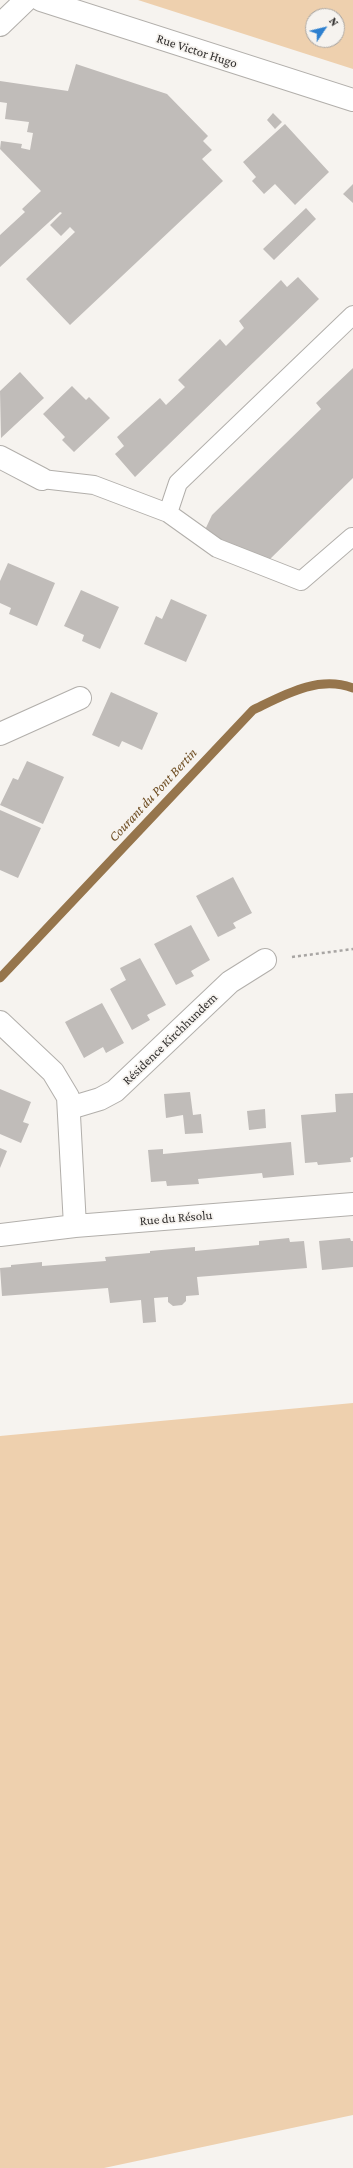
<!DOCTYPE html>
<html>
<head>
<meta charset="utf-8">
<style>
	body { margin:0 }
	#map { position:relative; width:353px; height:2168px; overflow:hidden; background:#f6f3ef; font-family:"Crimson Pro",serif }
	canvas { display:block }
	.north { position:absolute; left:305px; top:8px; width:40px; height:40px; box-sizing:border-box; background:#f6f3ef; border:1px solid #a7a4a1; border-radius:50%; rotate:55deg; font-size:11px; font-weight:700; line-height:16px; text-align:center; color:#302e2d }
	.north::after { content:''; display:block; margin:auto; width:14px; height:18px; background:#2e80cf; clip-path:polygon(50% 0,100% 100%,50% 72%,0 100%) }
</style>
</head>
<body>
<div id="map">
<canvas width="353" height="2168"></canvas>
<div class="north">N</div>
</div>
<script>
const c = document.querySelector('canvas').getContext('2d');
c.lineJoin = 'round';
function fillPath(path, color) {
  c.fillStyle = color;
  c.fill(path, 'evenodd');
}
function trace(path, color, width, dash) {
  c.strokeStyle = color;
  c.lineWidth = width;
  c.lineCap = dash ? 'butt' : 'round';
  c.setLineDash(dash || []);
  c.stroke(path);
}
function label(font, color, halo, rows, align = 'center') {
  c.font = font + ' "Crimson Pro",serif';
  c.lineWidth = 3.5;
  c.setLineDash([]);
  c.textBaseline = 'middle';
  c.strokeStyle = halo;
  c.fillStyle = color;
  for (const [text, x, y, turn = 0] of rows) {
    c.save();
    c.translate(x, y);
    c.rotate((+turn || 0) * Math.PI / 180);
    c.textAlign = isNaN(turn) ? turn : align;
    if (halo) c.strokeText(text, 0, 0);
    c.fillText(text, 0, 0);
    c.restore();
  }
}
fillPath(new Path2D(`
	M138,0H353V69ZM313,16H337V40H313Z
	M353,1403V2115L104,2168H0V1436Z`), '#eed0ae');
trace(new Path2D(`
	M0,978L253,710C284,695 318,675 353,688`), '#96754c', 9);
fillPath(new Path2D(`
	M76,64L167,94L208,136L203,141L212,150L202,159L223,181L70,325L26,279L75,232L70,227L61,236L50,225L62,213L60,212L0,267V235L25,212L22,209L41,191L0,149L1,141L22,144L21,148L30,150L33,133L27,132L29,122L5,119L7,103L0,102V81L68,91Z
	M273,113L282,122L275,129L267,120Z
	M285,124L329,172L295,205L275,184L264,194L252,181L256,177L243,162Z
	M353,184V203L343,194Z
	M306,208L316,219L274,260L263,249Z
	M298,277L319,299L135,477L115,454L124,446L117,437L160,398L166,405L185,387L178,380L220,339L226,346L244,328L239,321L281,280L287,287Z
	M353,368V478L269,560L204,532L212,515L321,409L316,403Z
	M20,372L44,398L1,438L0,391Z
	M72,386L86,400L89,397L110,418L74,452L62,440L65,437L43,414Z
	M8,563L55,583L37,626L9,614L11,608L0,603V581Z
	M81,590L119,607L100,649L82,641L84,635L64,626Z
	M171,599L207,615L186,662L144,644L156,616L162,619Z
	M111,692L158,713L142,750L122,741L119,747L92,735Z
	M27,761L64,777L43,824L0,805L13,778L18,780Z
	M0,810L41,828L18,878L0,870Z
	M233,877L252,913L233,923L236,928L218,937L196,896Z
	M191,925L210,960L191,971L194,976L176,985L154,944Z
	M140,958L166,1005L147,1015L150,1020L132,1030L110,989L126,980L120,968Z
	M102,1003L124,1043L106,1053L103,1047L84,1058L65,1022Z
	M0,1089L31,1102L23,1122L29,1124L21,1143L0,1134Z
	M190,1092L193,1115L201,1114L203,1133L185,1134L183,1115L166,1118L164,1094Z
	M353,1093V1157L350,1158L351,1162L318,1165L317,1162L305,1163L301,1115L336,1112L335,1094Z
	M265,1109L266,1128L249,1130L247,1111Z
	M291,1142L294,1175L263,1178L262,1173L198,1179L199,1184L167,1186L166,1181L151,1182L148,1150L163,1149V1154Z
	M0,1148L7,1151L0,1168Z
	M289,1238L290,1242L304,1241L307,1268L197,1277L199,1295L186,1296V1301L182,1305L173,1306L168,1302V1297L154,1298L156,1322L143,1323L141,1300L110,1303L108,1288L2,1296L0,1268L11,1267V1265L42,1262V1266L106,1261L105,1257L150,1253V1251L195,1247V1251L259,1245V1241Z
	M350,1238L351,1241H353V1267L322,1270L319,1241Z`), '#c0bcb9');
const lane = new Path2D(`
	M42,479L94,485L168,513L217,548L301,581L352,537
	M168,513L178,483L353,315`);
const street = new Path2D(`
	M0,25L26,0
	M0,457L42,479
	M0,734L80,698
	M0,1022L53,1072L68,1097L75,1226
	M70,1108L100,1099L115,1091L230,982L265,960
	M0,1235L75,1226L353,1204`);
const secondary = new Path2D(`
	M41,0L353,100`);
trace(lane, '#b2afab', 20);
trace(street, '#b2afab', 24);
trace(secondary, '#b2afab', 24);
trace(new Path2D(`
	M292,957L353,949`), '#a8a5a3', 2.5, [3, 3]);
trace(lane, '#fff', 18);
trace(street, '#fff', 22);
trace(secondary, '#fff', 22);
label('13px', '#302e2d', '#f6f3ef', [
	["Rue Victor Hugo",197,51,18],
	["Résidence Kirchhundem",170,1039,-44],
	["Rue du Résolu",176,1218,-5]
]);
label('italic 14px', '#6e4d22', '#f6f3ef', [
	["Courant du Pont Bertin",153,795,-47]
]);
</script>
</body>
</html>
